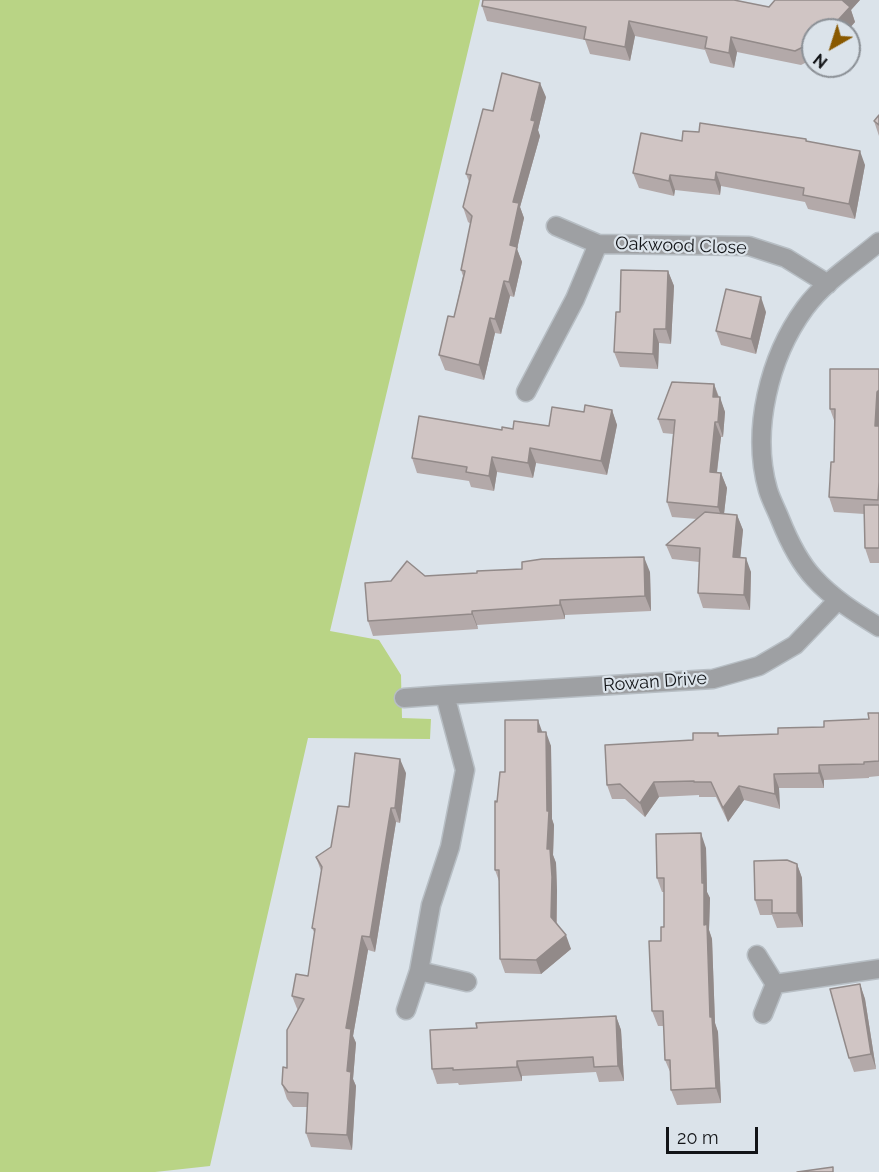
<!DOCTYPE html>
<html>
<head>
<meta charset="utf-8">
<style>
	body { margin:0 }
	#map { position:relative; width:879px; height:1172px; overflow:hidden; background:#dbe3ea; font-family:Raleway,sans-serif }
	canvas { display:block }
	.north { position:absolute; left:801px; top:18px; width:60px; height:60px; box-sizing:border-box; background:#dbe3ea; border:2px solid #8b9096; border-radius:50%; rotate:219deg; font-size:16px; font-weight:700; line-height:24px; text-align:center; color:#121417 }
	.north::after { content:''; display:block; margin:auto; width:21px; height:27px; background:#895900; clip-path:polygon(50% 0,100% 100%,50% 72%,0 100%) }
	.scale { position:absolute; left:666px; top:1127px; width:92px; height:27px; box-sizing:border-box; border:3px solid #121417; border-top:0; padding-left:8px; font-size:18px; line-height:21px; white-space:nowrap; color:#121417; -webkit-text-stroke:4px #dbe3ea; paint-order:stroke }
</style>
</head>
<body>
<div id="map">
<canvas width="879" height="1172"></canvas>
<div class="north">N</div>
<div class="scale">20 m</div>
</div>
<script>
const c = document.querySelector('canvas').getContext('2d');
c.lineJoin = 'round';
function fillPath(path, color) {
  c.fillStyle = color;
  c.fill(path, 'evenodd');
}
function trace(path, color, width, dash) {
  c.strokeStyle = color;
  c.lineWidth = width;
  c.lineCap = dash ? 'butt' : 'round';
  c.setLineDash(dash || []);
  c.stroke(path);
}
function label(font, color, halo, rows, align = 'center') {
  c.font = font + ' Raleway,sans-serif';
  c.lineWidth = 4.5;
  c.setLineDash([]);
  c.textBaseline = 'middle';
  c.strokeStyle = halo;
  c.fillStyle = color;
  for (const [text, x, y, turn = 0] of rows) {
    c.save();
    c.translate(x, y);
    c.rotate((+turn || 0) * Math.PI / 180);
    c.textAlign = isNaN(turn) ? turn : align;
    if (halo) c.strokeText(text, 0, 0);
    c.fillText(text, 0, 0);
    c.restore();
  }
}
fillPath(new Path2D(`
	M0,0H480L330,631L379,640L401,675L402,718L431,719L430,739L308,738L210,1166L155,1172H0Z`), '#b9d485');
const minor = new Path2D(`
	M556,226L598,244L749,246L786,258L828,284
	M879,242C854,263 824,282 805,308C769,357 751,431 768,490C771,500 776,509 780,519C788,539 799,562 814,578C832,598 856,613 879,627
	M526,392L575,299L598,244
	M404,698L445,695
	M757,955L775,984L763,1014
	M419,971L467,982
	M775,984L879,969
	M406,1010L419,971L431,905L450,847L465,770L445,695L713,679L759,666L795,645L838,600`);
trace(minor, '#b7bec4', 21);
trace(minor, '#9ea0a3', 18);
fillPath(new Path2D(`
	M860,0L851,10L855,22L848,30H813V59L801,65L737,52L734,68L710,63L705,50L635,36L630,61L590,54L585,40L487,21L482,6L769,7Z
	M546,97L538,130L540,136L520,207L524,218L517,249L522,262L514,297L510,296L501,334L495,333L484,380L445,370L439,355L454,317L463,276L461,270L471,224L468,222L463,207L469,182L466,174L493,111Z
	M879,115V136L874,121Z
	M699,132L806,139L807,141L865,165L855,219L808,209L805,202L721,186L720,195L675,190L674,196L639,188L633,173L682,141Z
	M668,271L674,286L671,344L659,343L658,369L620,367L614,352L620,312Z
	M766,312L756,354L721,345L716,331Z
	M879,369V563H870L865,548L864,514L834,512L829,497L834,462L835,423L830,409Z
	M714,384L725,412L723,437H721L717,473H721L727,488L724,514L737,515L743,530L740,557L751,572L750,610L703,608L698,593L699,562L672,559L666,545L697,519L672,517L667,502L673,434L663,433L658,419Z
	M612,410L617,425L607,475L536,463L533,478L497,472L494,491L471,487L469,481L417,473L412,458L502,430L549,426L584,412Z
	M650,572L651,611L565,615V619L477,625L478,629L373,636L368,621L391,581L425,576L477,573Z
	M879,713V776L869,777V778L824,780V788H779L780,809L744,800L728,822L716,797H699V795L659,797L645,817L625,799H612L607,785L693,740L719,736L778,734L869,719Z
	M543,732L551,746L552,819L554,825L553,855L556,863L557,891V923L571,949L541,974L505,973L500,959L499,881L495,870L497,802L505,772Z
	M406,773L400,823L396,822L375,952L368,950L353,1036L356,1043L353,1079L356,1086L352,1150L311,1147L306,1133L307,1107H293L287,1099L282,1084L287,1068L298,1011L292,996L308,976L315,934L312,928L321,871L316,857L331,847L349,807Z
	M706,848L707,892L710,898L709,930L712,939L715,1023L718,1032L721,1103L677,1105L671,1090V1074L665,1060L664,1026H658L652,1011L661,941L664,927V892H662L657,878Z
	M797,864L802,878L803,927L777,928L772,915H760L755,900Z
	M860,984L865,999L876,1069L854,1072L849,1058Z
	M616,1016L621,1030L624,1081L599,1082L596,1072L522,1076V1081L459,1085L458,1083L437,1084L432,1069L477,1028Z`), '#b3a9a9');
fillPath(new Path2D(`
	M842,0H860L851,10L855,22L848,30H829Z
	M629,21L635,36L630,61L625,47Z
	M731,37L737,52L734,68L729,53Z
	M540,83L546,97L538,130L540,136L520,207L524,218L517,249L522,262L514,297L509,282L510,245L513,202Z
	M860,151L865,165L855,219L849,204Z
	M716,172L721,186L720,195L715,180Z
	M670,175L675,190L674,196L669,181Z
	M668,271L674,286L671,344L666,329Z
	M504,281L510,296L501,334L495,319Z
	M761,297L766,312L756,354L751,339Z
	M490,318L495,333L484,380L479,365Z
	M654,329L659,343L658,369L653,354Z
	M714,384L719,399L713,397Z
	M879,390V436L875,426L877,392Z
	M720,397L725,412L723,437L718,422Z
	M612,410L617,425L607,475L601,461Z
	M715,422L721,437L715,487L710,472Z
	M530,448L536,463L533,478L528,463Z
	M492,457L497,472L494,491L489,476Z
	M721,473L727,488L723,522L718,507Z
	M737,515L743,530L739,572L733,557Z
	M644,557L650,572L651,611L645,596Z
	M746,558L751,572L750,610L744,595Z
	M560,600L565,615V619L560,605Z
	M472,611L477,625L478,629L472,614Z
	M538,720L543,734L538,732Z
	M546,732L551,746L552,819L554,825L553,855L556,863L557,891L556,931L551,917L547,849Z
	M400,759L406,773L400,823L395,808Z
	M819,765L824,780V788L819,773Z
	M774,774L779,788L780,809L775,794Z
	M654,782L659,797L645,817L640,803Z
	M739,786L744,800L728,822L723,808Z
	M391,808L396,822L375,952L370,937Z
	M701,833L706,848L707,892L710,898L709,930L712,939L715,1023L718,1032L721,1103L716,1088L710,1017L704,925Z
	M797,864L802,878L803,927L797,913Z
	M566,935L571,949L541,974L536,960Z
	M362,936L368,950L353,1036L356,1043L353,1079L356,1086L352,1150L347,1135V1071L346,1028Z
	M860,984L865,999L876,1069L871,1054Z
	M616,1016L621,1030L624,1081L618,1066Z
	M517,1061L522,1076V1081L517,1067Z`), '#928a89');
const building = new Path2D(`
	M483,0H734L769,7L775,0H842L850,7L829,30H813V42L795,51L731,37L729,53L705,48L707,37L629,21L625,47L584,39L586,27L482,6Z
	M502,73L540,83L531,120L535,121L513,202L519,203L510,245L517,247L509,282L504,281L495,319L490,318L479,365L439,355L448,316L454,317L465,271L461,270L472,216L463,207L471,175L466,174L483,109L493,111Z
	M879,115V125L874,121Z
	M700,123L806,139V141L860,151L849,204L803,195L804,188L716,172L715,180L670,175L669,181L633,173L641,133L682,141L683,131L699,132Z
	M621,270L668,271L666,329H654L653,354L614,352L616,312H620Z
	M726,289L761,297L751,339L716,331Z
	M830,369H879V390L877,392L875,426H879V482L878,500L829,497L831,462H834L835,409H830Z
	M672,382L714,384L713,397H720L718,422H715L710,472L721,473L718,507L667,502L675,420L658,419Z
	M585,405L612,410L601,461L530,448L528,463L492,457L489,476L466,472L467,467L412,458L419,416L502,430V427L513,429L514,421L549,426L552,407L584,412Z
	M864,505H879V548H865Z
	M705,512L737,515L733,557L746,558L744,595L698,593L700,548L666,545Z
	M644,557L645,596L560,600V605L472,611V614L368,621L365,583L391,581L407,561L425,576L477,573V571L522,569V562L542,559Z
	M868,713H879V761L864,762V764L819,765V773L774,774L775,794L739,786L723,808L711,782H694V781L654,782L640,803L620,784L607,785L605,745L693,740V733H718V736L778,734V728L824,727V721L869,719Z
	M505,720H538V732H546L547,811H549L547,849H550L552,877L551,917L566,935L536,960L500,959L499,870H495V801L497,802L500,772H505Z
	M355,753L400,759L395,808H391L370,937L362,936L346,1028L351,1029L347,1071L351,1072L347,1135L306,1133L308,1093L288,1092L282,1084L283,1067L287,1068V1030L304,999L292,996L296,974L308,976L315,929L312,928L322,867L316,857L331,847L338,806L349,807Z
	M701,833L702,883H704V925L707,924L710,1017H712L716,1088L671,1090L670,1060H665L663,1011H652L649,941H661V927H664V878H657L656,834Z
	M787,860L797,864V913H772V900H755L754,861Z
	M860,984L871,1054L849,1058L830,989Z
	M616,1016L618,1066L594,1067L593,1057L517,1061V1067L453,1070V1068L432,1069L430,1030L477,1028L476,1023Z
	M833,1167V1172H797Z`);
fillPath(building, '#d0c5c4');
trace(building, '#928a89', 1.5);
label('18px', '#121417', '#dbe3ea', [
	["Oakwood Close",681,246,2],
	["Rowan Drive",655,682,-4]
]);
</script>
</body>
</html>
